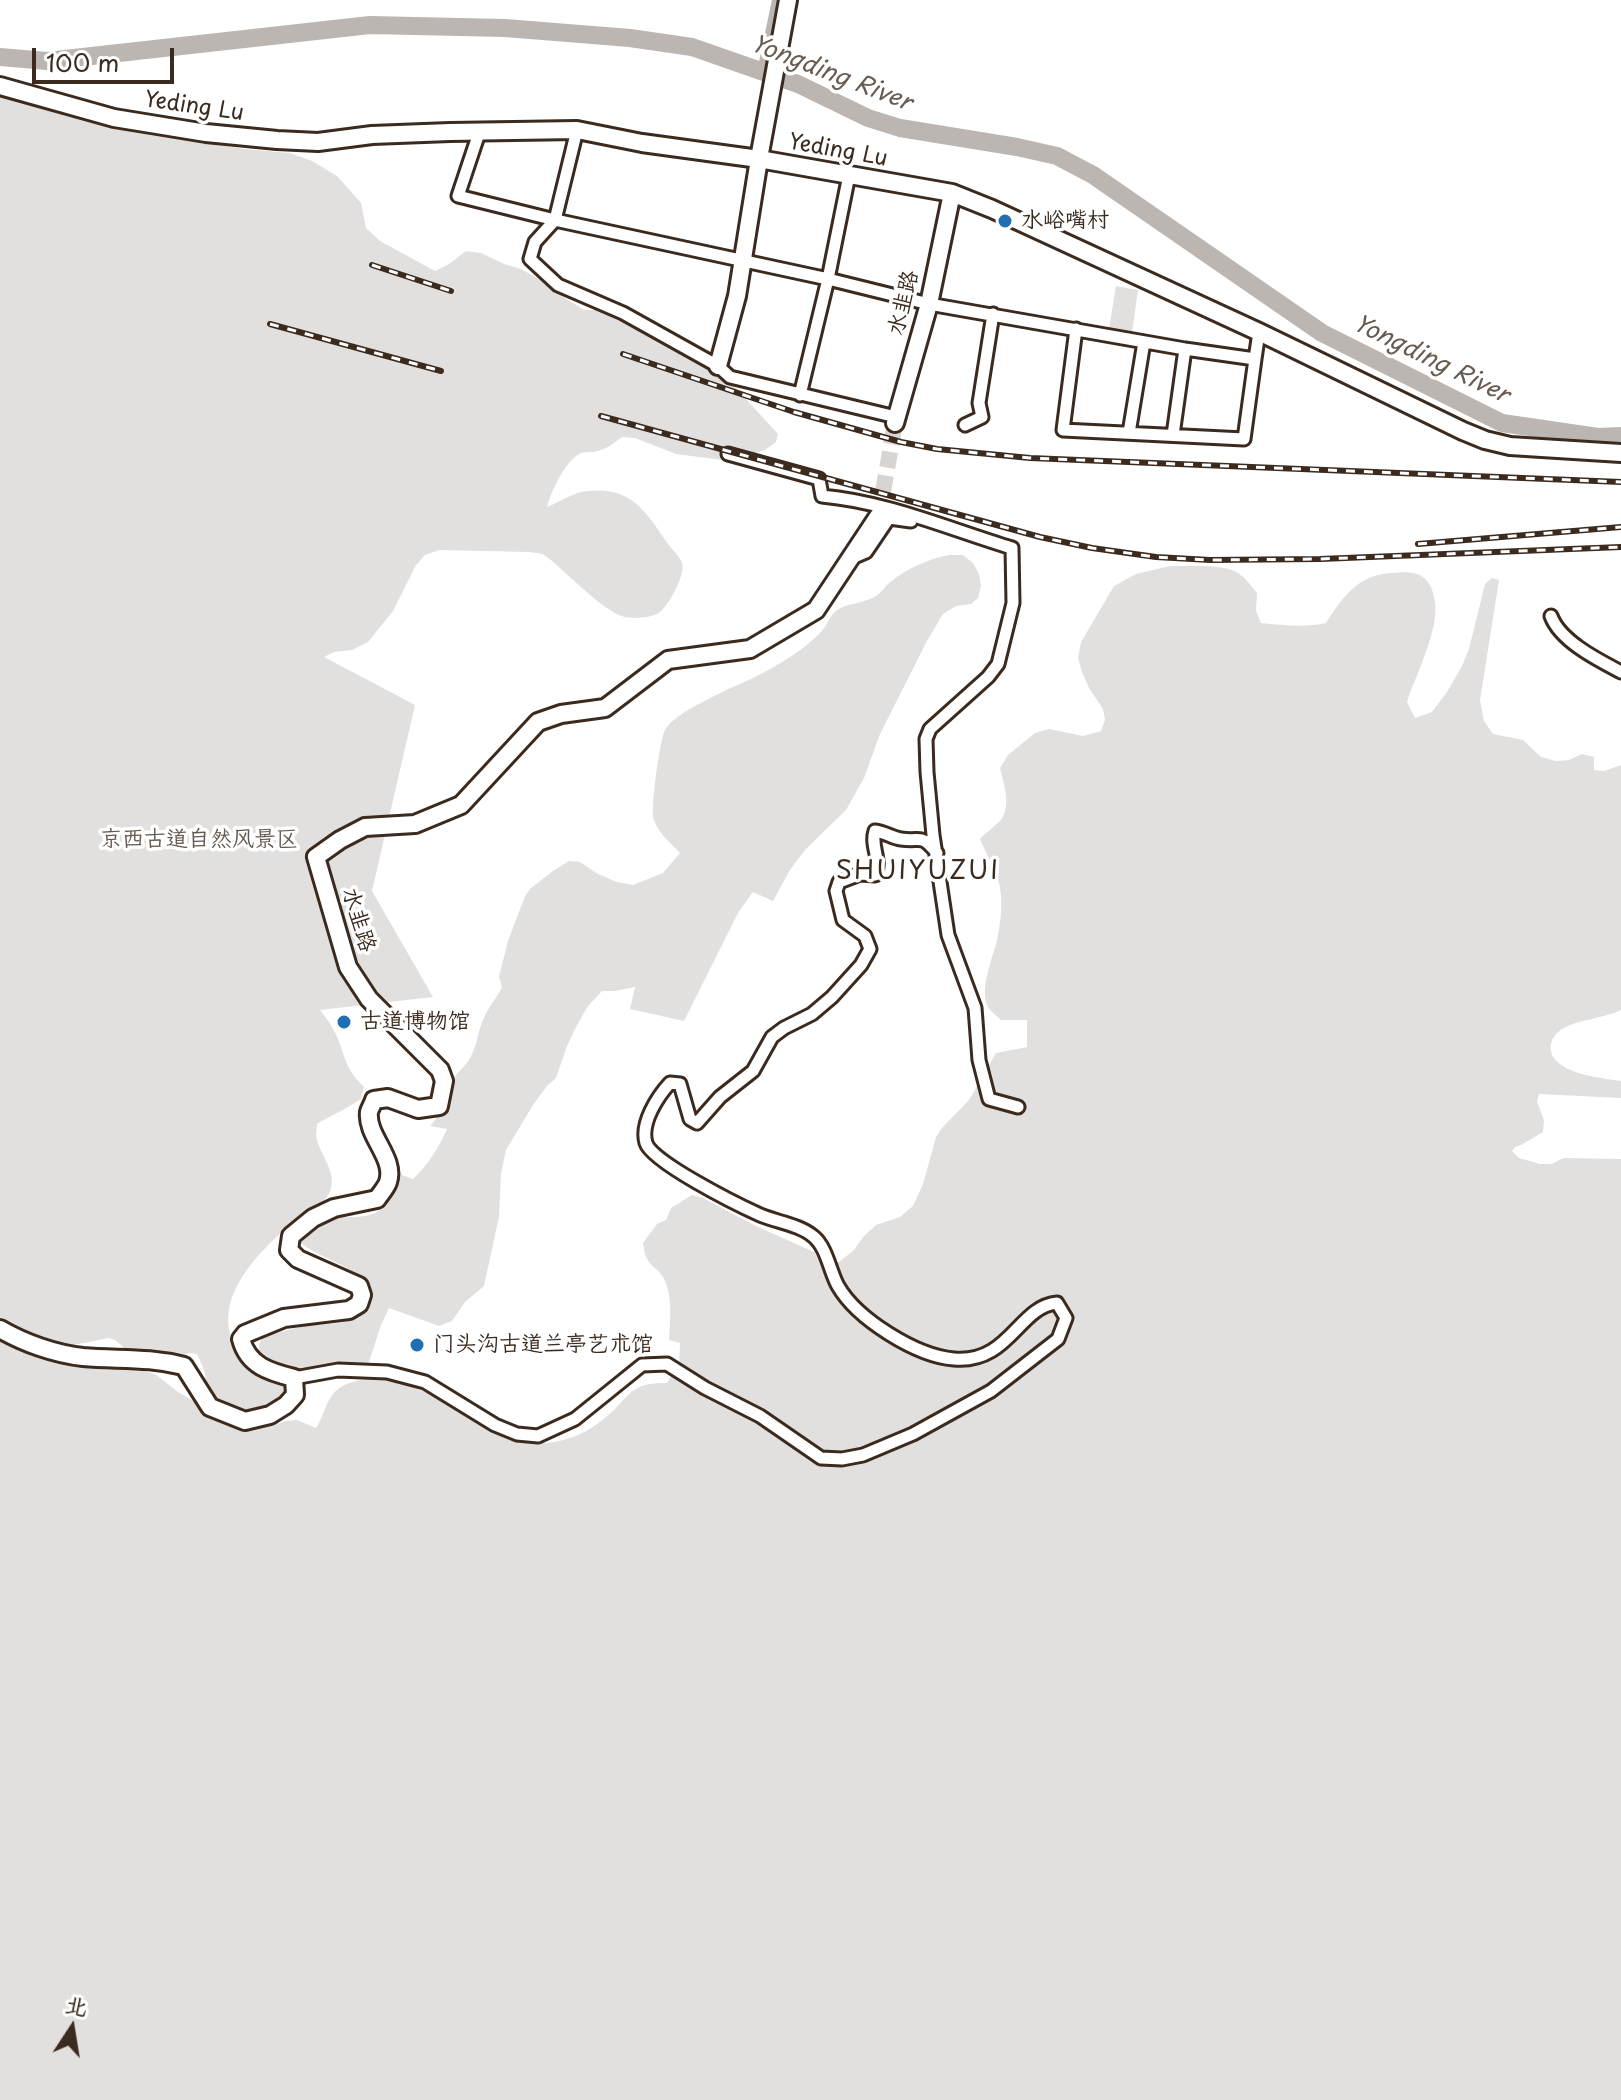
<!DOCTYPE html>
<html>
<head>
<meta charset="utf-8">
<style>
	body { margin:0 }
	#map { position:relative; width:1621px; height:2100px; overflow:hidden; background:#fff; font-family:"Playpen Sans","LXGW WenKai TC",sans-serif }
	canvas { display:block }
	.north { position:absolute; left:32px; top:1988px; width:80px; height:80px; -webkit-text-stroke:6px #fff; paint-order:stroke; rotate:12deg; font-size:22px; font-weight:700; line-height:32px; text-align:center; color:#3b2a1e }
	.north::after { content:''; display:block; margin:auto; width:28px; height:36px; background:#3b2a1e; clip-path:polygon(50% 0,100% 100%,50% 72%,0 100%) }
	.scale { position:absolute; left:32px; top:48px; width:142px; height:36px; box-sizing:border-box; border:4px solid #3b2a1e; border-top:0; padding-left:10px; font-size:24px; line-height:28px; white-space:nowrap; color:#3b2a1e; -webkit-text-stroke:6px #fff; paint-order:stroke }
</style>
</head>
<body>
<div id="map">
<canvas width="1621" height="2100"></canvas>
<div class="north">北</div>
<div class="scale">100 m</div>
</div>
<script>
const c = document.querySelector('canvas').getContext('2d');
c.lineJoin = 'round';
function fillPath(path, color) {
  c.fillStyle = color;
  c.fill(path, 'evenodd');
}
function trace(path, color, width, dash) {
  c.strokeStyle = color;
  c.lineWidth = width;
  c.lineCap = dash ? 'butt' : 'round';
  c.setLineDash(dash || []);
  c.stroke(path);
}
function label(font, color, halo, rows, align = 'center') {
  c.font = font + ' "Playpen Sans","LXGW WenKai TC",sans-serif';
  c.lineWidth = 7;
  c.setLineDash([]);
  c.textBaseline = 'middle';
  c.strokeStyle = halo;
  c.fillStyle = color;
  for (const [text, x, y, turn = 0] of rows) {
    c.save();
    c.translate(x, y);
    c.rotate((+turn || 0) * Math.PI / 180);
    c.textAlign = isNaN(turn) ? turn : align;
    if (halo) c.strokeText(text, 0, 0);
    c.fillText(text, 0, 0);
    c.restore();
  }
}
fillPath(new Path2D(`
	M0,95L32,106L150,135L245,149L290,153L312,161L337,176L361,203L366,228L380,241L435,271L449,264L466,251L481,253L504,264L521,269L553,287L562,296L584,310H599L613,313L713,369L732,384L778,434L776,442L765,450L730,461L676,454L635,438L622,437C613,444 605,450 594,452C591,452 583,452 581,453C566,459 551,492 547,507C560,502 574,492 587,491C632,486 646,512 668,544C672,549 680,557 682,563C686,574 669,605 660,612C652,618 634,619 625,617C604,613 564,569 543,554L530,552L439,550L425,555L416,565L393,611L368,642L352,650L334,652L324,657L415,705L372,891L433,997L320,1010C324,1016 329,1021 332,1027C346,1051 341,1065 364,1087L361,1099C347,1109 331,1115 317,1124C317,1126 316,1134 316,1136C319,1153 336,1171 331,1188C326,1206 309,1210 296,1220C260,1250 205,1302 239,1353C246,1364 260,1375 272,1380C278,1383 283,1383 288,1388L290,1395L268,1409L250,1415L202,1396C209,1377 205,1372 197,1354L190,1353L176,1357L130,1353L115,1340L108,1338L69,1346L53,1343L30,1336L0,1317Z
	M1116,286L1138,290L1132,333L1109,329Z
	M949,555H963L973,563L979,574L981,586L978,598L971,604L956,606L943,614L927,641L880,734L864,778L846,810L805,850L790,870L773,901L753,892L738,913L684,1021L630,1009L635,987L615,991H602L588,1006L577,1025L567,1046L556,1078L547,1086L533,1105L506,1150L501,1174L499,1217L484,1286L465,1302L452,1321L439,1326L389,1308L381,1325L369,1362L359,1366L294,1369L272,1366L260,1355L259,1345L262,1337C277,1334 291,1328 306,1326C339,1322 366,1329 371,1286C353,1266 322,1259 299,1242C303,1235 307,1227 315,1223C338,1210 375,1228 389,1199C395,1188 395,1174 395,1162L402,1175L413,1179C426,1167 440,1146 447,1129L430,1126C444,1111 444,1099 452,1081C456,1073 463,1069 468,1061C477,1049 477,1033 483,1020C488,1007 497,998 502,987L499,977L508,941L525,896L531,888L553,871L569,861L580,862L598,874L617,882L633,885L663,873L680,853C671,843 658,833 654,820C650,810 660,739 665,730C676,710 737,686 759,675C780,664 802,651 819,634C827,627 829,616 837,610C845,604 865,603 876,596C881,593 885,587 889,583C906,569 928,559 949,555Z
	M1170,566C1187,566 1219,564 1234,571C1244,575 1251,586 1257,593L1256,611L1261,623C1283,625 1304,628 1326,623C1335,609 1343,596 1357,585C1368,577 1378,574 1391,573C1417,570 1431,574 1435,602C1439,631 1416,674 1407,702L1415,718L1432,712L1447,692L1462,666L1469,649L1485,584L1492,578L1499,580L1480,700L1484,721L1493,734L1523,740L1541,757L1556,761L1569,760L1582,754L1594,757V770L1604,771L1621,765V1010C1603,1019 1578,1019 1562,1029C1557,1032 1552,1038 1551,1044C1546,1073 1601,1078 1621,1081V1098L1539,1094L1537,1102L1544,1120L1543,1132L1521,1145L1515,1147L1512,1151L1519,1158L1540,1164H1552L1563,1158L1621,1159V2100H0V1340L36,1353L95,1365L137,1369L155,1374L178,1392L228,1421L252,1431L286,1421L297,1420L316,1428C325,1415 326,1396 341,1387C385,1361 449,1404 488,1425C506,1433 526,1445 546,1443C575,1440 594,1429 615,1409C622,1402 629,1392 638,1388C646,1383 658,1383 667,1383L679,1364L680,1343L669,1340C670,1321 673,1299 665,1281C658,1264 646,1270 643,1243L657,1224L666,1220L671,1208L692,1195L703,1198L754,1225L814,1252L823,1267L839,1262L854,1250L864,1236L876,1225L900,1217L913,1206L923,1184L936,1137L942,1128L969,1100L996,1053L1027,1047V1020H1001C997,1016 990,1011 988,1007C979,989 993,957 997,940C1000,926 1002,910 1001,896C1000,874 988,859 980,839C986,832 994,827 1000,821C1012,807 1004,784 1000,768L1008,755L1035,733L1049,729L1083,736L1101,731L1105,720L1103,709L1089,688L1082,672L1078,658L1081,642L1114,586L1136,574Z`), '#e2e0de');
trace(new Path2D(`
	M762,72L777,0`), '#bcb6b3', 10);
trace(new Path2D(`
	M0,57L47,61L370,25L505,28L630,38L692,47L798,84L868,118L900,128L1017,147L1057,156L1093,175L1322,333L1502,423L1598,437L1621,436`), '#bcb6b3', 18);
trace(new Path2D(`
	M879,515L895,423`), '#d8d4d2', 16, [16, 8]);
const street = new Path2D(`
	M480,130L458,196L555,220L535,242L530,259L558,285L623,313L718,366L730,377L896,417
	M577,130L555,220L828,279L929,304L1185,349L1255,359L1259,332
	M1076,329L1063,430L1244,439L1255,359
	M800,395L828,279L849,175
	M965,425L982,417L979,403L993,314
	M1129,433L1144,342
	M1173,435L1185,349
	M728,454L819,479L822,496C888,502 949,529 1012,548L1013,603L998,664L988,677L930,729L926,739L927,772L933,835L948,935L975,1008L979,1060L989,1099L1018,1107
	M852,558L866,552L889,518L911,521
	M1551,616C1560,641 1598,660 1621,672
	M294,1378L338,1370L387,1372L425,1382L495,1425L517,1434L538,1436L575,1419L642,1365L667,1364L705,1388L760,1416L821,1458L842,1459L863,1455L913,1434L991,1391L1058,1339L1066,1318L1057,1303C1019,1306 1009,1364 954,1359C916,1356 857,1319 838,1286C830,1272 827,1248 814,1237C799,1224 775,1222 758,1214C736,1204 652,1162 646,1143C640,1123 658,1096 670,1083L680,1084L690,1119L697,1123L720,1097L753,1071L772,1037L784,1028L812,1014L832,997L861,965L870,949L865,936L843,920L836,891L839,882L860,874L875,875C882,860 870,846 875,831C885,832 892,838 901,839C923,842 920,833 937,853`);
const secondary = new Path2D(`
	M0,86L114,118L206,133L277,140L318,142L372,135L450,132L577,130L642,143L759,159L952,193L992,209L1259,332L1463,431L1485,440L1510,446L1621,453
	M718,366L737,296L760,153L788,0
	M895,423L929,304L952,193
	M0,1329C24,1343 55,1354 83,1357C119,1360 148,1357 184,1366L210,1407L245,1421L270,1415L286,1405L295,1395L294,1378C270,1372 248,1366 241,1339L245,1334L284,1318L349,1310L359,1304L362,1295L359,1286L298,1259L289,1250L291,1236L313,1218L334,1208L377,1199C381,1193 386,1188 388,1182C396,1158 366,1136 369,1112C370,1108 373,1104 374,1100L388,1098L418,1109L439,1106L444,1081L440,1070L369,999L348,967L316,857L340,840L365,827L415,824L461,805L538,722L561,714L605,708L668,660L750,649L816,610L879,515`);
trace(street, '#3b2a1e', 17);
trace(secondary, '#3b2a1e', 22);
trace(street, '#fff', 11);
trace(secondary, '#fff', 16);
const rail = new Path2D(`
	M372,265L451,291
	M270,324L441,371
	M623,354L794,412L901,442L937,449L1030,458L1621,482
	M601,416L1040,537L1092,548L1156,557L1210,560L1320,559L1621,547
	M1418,544L1621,527`);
trace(rail, '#3b2a1e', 6);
trace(rail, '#fff', 3, [9]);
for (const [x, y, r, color] of [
	[1005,221,8,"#1f6fb2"],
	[344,1022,8,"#1f6fb2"],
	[417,1345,8,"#1f6fb2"]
]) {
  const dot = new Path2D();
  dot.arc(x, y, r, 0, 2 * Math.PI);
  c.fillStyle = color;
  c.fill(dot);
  trace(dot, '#fff', 3);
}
label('22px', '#3b2a1e', '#fff', [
	["Yeding Lu",194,107,8],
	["Yeding Lu",838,151,10],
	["水韭路",904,303,-76],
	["水韭路",358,920,73]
]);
label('22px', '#3b2a1e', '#fff', [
	["水峪嘴村",1021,221],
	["古道博物馆",360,1022],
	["门头沟古道兰亭艺术馆",433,1345]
], 'left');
label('22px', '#65584e', '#fff', [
	["京西古道自然风景区",199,840]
]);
label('italic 24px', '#685b52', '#fff', [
	["Yongding River",831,74,21],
	["Yongding River",1431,360,26]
]);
c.letterSpacing = '2px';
label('26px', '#3b2a1e', '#fff', [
	["SHUIYUZUI",918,872]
]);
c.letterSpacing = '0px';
</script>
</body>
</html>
